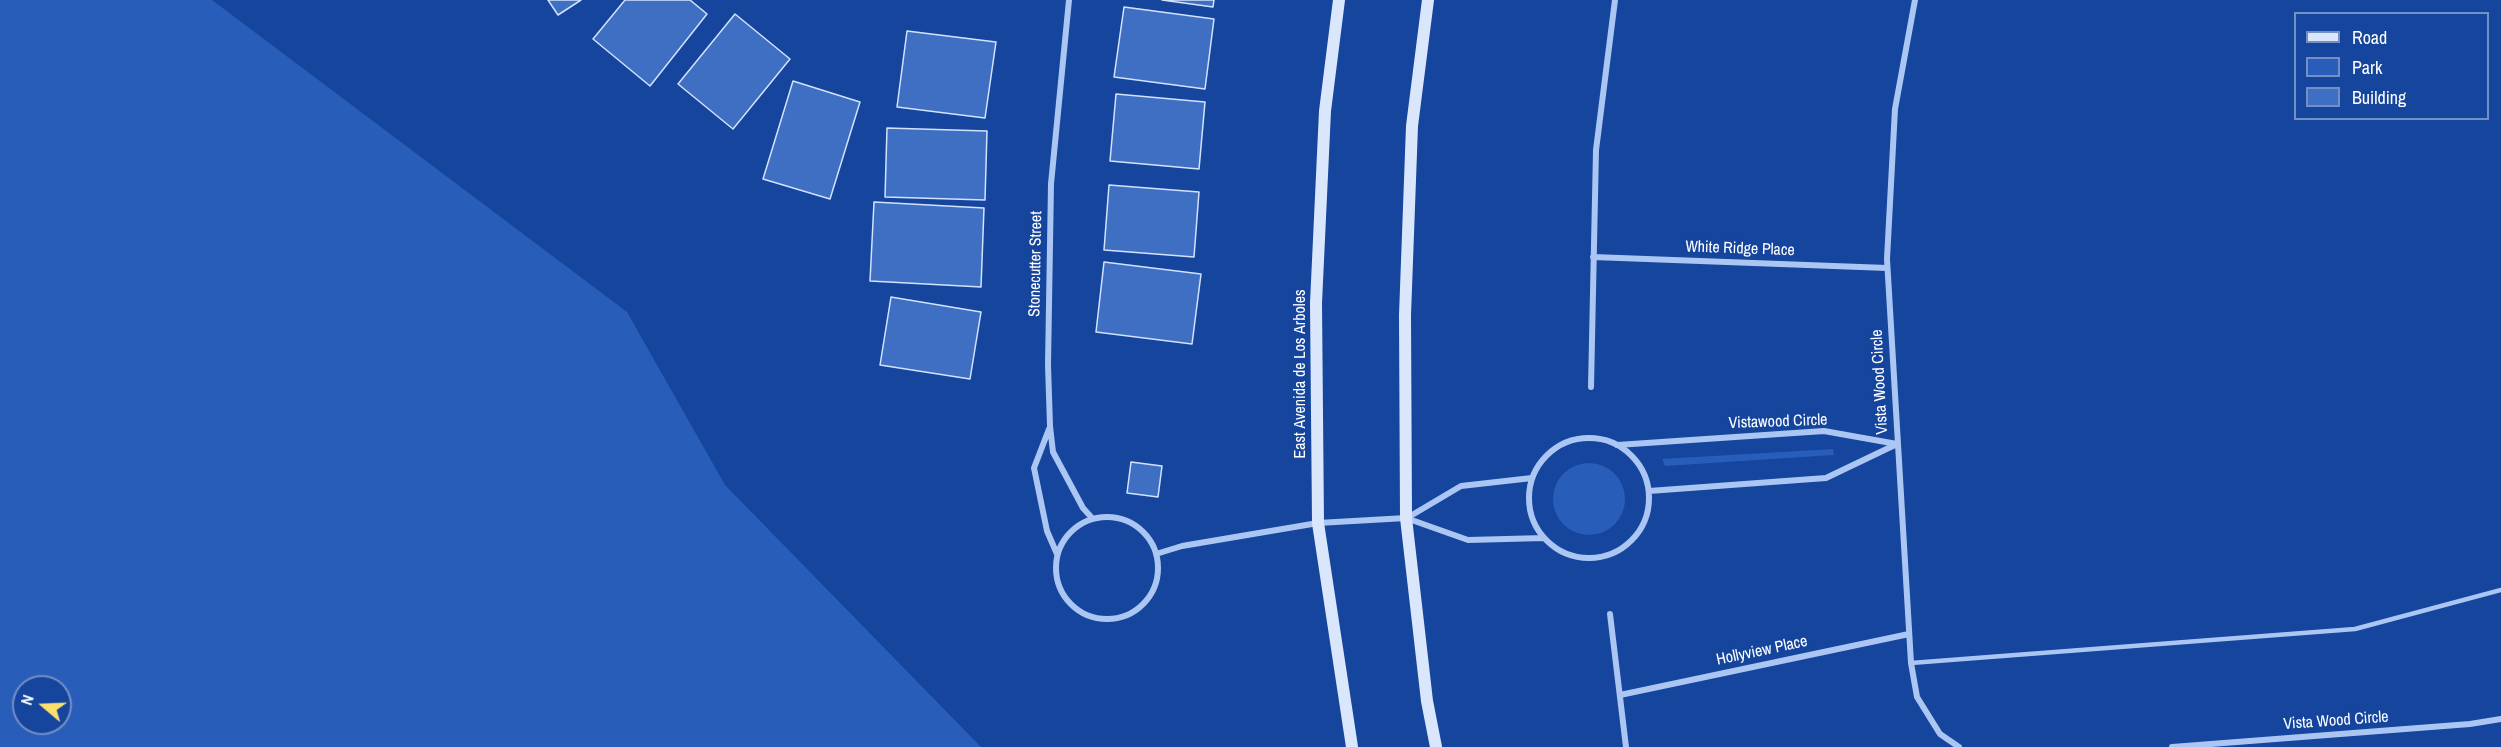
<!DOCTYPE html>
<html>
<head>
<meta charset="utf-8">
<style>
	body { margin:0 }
	#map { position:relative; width:2501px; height:747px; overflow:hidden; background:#15459c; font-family:"Archivo Narrow",sans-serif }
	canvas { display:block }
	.legend { position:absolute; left:2294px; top:12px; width:195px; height:108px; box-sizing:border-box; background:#15459c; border:2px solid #738fc4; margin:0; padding:8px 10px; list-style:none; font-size:18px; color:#fff }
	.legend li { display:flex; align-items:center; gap:12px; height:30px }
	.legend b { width:30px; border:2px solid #738fc4 }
	.north { position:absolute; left:12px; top:675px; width:60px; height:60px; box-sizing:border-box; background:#15459c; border:2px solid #738fc4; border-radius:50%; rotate:289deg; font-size:16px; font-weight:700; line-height:24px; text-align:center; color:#fff }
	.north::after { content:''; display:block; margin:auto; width:21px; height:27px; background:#ffe06d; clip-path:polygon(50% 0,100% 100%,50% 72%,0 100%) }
</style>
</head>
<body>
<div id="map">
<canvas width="2501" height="747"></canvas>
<ul class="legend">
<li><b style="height:8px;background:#dae6fc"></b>Road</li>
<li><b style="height:16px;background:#285eb9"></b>Park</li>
<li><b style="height:16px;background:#3e6fc2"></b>Building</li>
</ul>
<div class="north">N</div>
</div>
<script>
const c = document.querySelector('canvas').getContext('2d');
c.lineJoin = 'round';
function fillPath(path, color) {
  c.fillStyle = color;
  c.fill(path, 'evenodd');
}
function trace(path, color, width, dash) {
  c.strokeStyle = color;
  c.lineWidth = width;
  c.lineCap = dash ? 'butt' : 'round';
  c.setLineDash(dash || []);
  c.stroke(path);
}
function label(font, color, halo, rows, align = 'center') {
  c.font = font + ' "Archivo Narrow",sans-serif';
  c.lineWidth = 4.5;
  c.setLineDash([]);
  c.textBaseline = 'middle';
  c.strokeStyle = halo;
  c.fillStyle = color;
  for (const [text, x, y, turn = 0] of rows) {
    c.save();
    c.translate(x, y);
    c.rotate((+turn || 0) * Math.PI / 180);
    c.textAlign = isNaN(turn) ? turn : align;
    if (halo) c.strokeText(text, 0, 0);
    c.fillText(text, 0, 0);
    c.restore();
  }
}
fillPath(new Path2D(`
	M0,0H212L627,312L725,485L981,747H0ZM24,687H60V723H24Z
	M1833,449L1834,455L1665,466L1662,459Z
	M1553 499a36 36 0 1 1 72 0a36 36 0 1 1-72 0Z`), '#285eb9');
const building = new Path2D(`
	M548,0H581L558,15Z
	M625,0H690L707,14L650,86L593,39Z
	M1162,0H1214L1213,7Z
	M1124,7L1214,19L1205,89L1114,77Z
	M735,14L790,59L733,129L678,84Z
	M907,31L996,42L985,118L897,107Z
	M793,81L860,102L830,199L763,179Z
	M1116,94L1205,102L1199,169L1110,161Z
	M887,128L987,131L985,200L885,197Z
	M1109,185L1199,192L1194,257L1104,250Z
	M874,202L984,208L981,287L870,281Z
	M1104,262L1201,274L1192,344L1096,332Z
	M891,297L981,312L970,379L880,365Z
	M1131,462L1162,466L1158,497L1127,493Z`);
fillPath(building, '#3e6fc2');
trace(building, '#d3e3fd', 1.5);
trace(new Path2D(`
	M1911,663L2355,629L2501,590`), '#abc6f3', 4.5);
trace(new Path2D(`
	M1069,0L1051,184L1048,365L1050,426L1053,452L1083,508L1092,518
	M1915,0L1895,109L1887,259L1911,663L1917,697L1940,734L1959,747
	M1593,257L1887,268
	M1591,387L1596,150L1615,0
	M1049,429L1034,468L1047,531L1057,554
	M1529 498a60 60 0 1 1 120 0a60 60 0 1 1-120 0Z
	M1617,445L1824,431L1897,444
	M1649,491L1826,478L1897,444
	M1056 568a51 51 0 1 1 102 0a51 51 0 1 1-102 0Z
	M1407,518L1461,486L1532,478
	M1156,554L1182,546L1318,523L1406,518L1468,540L1544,538
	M1610,614L1626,747
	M1620,695L1909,634
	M2172,747L2470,724L2501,719`), '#abc6f3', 6);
trace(new Path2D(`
	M1339,0L1325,111L1316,303L1318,523L1352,747
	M1428,0L1412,126L1405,315L1406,518L1427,701L1436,747`), '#dae6fc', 12);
label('16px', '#fff', '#15459c', [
	["White Ridge Place",1740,249,2],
	["Stonecutter Street",1036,264,-89],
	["East Avenida de Los Arboles",1301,374,-90],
	["Vista Wood Circle",1880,382,-93],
	["Vistawood Circle",1778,422,-2],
	["Hollyview Place",1762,651,-12],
	["Vista Wood Circle",2336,721,-4]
]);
</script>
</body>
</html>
